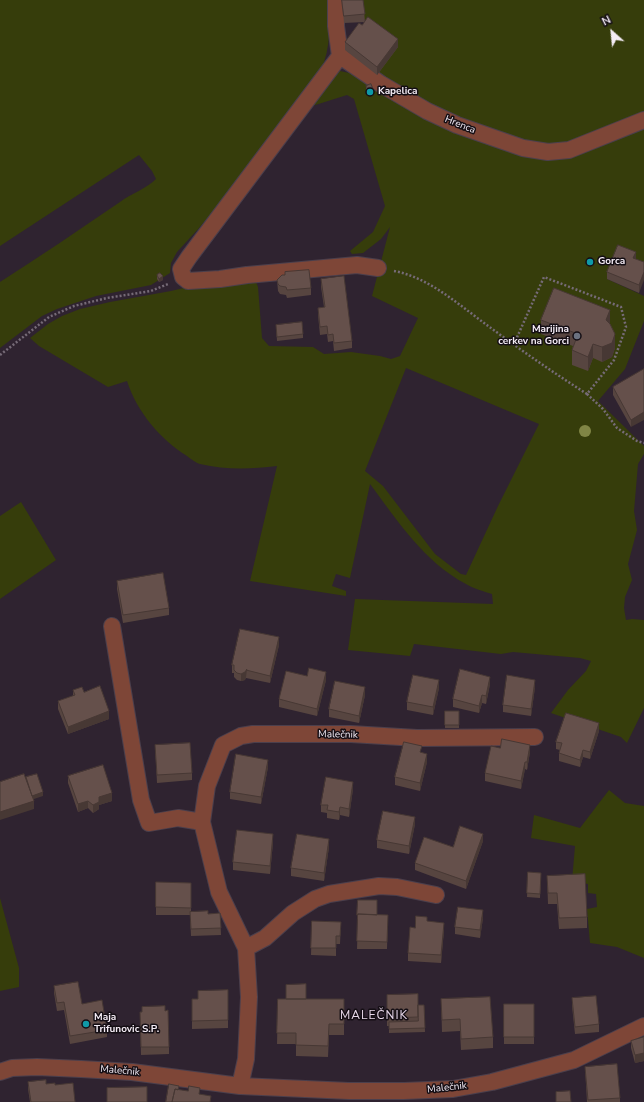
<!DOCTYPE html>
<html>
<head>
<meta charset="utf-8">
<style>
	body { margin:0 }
	#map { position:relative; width:644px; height:1102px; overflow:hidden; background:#2f2330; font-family:"Nunito Sans",sans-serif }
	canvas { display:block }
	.north { position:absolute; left:592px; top:12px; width:40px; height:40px; -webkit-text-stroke:3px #140e14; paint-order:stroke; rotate:333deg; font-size:11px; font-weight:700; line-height:16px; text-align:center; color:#f4ecf5 }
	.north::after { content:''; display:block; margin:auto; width:14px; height:18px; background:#f4ecf5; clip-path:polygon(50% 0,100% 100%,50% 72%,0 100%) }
</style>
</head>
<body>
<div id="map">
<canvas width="644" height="1102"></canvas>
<div class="north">N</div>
</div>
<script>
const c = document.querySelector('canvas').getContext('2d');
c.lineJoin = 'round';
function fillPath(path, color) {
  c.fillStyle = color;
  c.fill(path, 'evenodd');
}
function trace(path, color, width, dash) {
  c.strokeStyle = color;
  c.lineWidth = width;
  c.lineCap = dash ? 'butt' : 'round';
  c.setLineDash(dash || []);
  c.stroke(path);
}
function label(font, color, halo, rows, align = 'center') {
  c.font = font + ' "Nunito Sans",sans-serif';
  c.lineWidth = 3;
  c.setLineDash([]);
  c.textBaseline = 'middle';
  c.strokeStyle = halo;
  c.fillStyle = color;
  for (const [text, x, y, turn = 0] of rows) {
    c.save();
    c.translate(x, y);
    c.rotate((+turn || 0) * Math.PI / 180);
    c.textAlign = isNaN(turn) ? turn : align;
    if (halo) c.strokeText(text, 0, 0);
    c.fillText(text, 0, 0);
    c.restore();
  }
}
fillPath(new Path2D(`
	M0,0H329C330,23 331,48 321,70L255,160L199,228L177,252L171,263L170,273L151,285L96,296L57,309L42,316L0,348V282C41,256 80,229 120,202C132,193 146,189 156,179L152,171L139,155L0,246Z
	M361,0H644V112L566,144L550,146L529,143L441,113L376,75L396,46L364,19Z
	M340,71L349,73L436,122L528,154L629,135L644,127V264L607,279L644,296V321L625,369L598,401L644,446V454L638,464L634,511L637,530L628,564L632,580L625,597L624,608L626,620L632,619L644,620V708L627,743L621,737L551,713L568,690L586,671L591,661L580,658L513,652L501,654L414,644L410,656L348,650L355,599L493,604L492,594C483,591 474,589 466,584C424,562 397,520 370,484L350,578L336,574L332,586L346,591V596L250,581L277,466C251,469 226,470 200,464C196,463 191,459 187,456C160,439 137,412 127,381L108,387L39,346L30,338L48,324L62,316L80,309L110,302L171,291L196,285L256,282L258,287L262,338L269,346L313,347L324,354L351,352L380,356L391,359L400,356L418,318L372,296L390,227L381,239L363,253L352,254L350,251L373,232L385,206L354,99L347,95L309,107L332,75ZM406,368L539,424L498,506L466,575L461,574L435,554L383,486L365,471Z
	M21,502L56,560L0,599V516Z
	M609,790L625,803L644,806V958L617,947L590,943L587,909L597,907L596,894L588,893V884L572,881L575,846L531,838L534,815L580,828Z
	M0,898L19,968V987L0,991Z`), '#363d0b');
const minor = new Path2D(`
	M336,0V26L340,56L381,84L427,111L457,125L523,148L548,152L569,150L644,120
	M340,56L189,257L181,269L183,277L188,281L220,279L247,275L357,265L378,268
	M112,626L141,800L149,823L178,818L202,822
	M246,948L265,938L293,913L315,899L329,894L379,886L397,887L436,895
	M0,1072L12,1068L37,1067L81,1069L132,1072L240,1086L349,1091H404L453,1089L492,1082L574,1060L644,1026
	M240,1086L246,1059L249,997L246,948L219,892L202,822L207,786L223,745L241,736L253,734H351L417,738L535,737`);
trace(minor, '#4b3f4c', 18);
trace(new Path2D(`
	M394,271C431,278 461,307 491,328C522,351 554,373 587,394L614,360L626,327L621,307L544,277L514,344
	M0,355L49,317L74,306L107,298L151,291L168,284
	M587,394L603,409L617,428L637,441L644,443`), '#766b77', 2.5, [2, 2]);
trace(minor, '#7e4637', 16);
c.fillStyle = '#808545';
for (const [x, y] of [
	[585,431]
]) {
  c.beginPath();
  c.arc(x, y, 6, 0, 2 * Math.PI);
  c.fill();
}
fillPath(new Path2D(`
	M342,0H363L365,22L344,23Z
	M362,25L398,47L377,75L345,50V42Z
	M366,86L373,93L369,95L366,90Z
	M644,262L639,293L607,279V272Z
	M157,275L163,280L159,282L157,279Z
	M321,279L352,341V348L334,351L333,341L328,342L327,334L320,335L318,315V308L324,307L321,287Z
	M277,280L311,288V295L287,298L286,295L280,294L278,291Z
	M541,320L610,324L615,348L612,357L602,362L593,358L588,371L572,365V350L573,346L541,334Z
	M276,325L303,334V338L277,341Z
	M644,369L631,427L613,395V387Z
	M117,581L169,608V615L123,623L117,589Z
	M279,645L270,683L246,678V677L245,680L241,681L237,680L234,677V673H232V665Z
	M307,676L326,680L317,716L279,707V699Z
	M490,684L486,704L482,703L479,713L453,707V699Z
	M535,687L531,716L503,712V705Z
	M439,688L433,715L407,710V702Z
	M73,690L84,692L109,719L68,734L58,709V701L73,696Z
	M365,695L359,723L329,717V709Z
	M445,711H459V728H445Z
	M599,731L590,759L583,757L580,767L559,761V753L560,750L556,749V742Z
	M155,745L192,773V780L157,783Z
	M500,748L530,752L527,770L525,769L521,789L485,781V773Z
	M422,753L427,762L420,791L395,785V777Z
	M268,767L261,804L230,799V792Z
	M68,776L112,801L99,805V809L93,813L88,808L78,812L68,783Z
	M353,789L349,817L340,815L339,820L327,818V813L321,812V805Z
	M415,824L409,854L377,848V840Z
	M483,841L466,889L415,870V863L453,847Z
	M273,842L270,874L233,870V862Z
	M329,847L324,881L291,876V868Z
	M528,872L541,873L540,898L527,897Z
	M547,876L587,917V928L559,929L557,904H548Z
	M156,882L191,883V912L208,914L220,913L221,935L191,936L190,915H156Z
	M358,900L377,915H388L387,949H357L358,919H357Z
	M483,918L480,938L455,934V927Z
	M312,921L341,922L340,944H336V956L311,955Z
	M427,921L444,930L441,963L408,961V953L415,928Z
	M54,986L82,1004L107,1030V1037L70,1044L64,1010L57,1011L54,993Z
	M228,990V1028L192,1029V999H198Z
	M387,995L418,1005H424L425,1032L389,1033V1026H387Z
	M572,998L599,1024V1032L575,1034L572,1006Z
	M278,999H344V1035H329L328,1057L296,1056V1044H277Z
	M441,999L493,1037V1048L461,1050L460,1031L442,1032Z
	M504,1004H534V1044H504Z
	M165,1011L169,1047V1054L141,1055L140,1012Z
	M644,1037V1061L635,1063L631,1048V1041Z
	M585,1067L620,1098V1102H587Z
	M28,1082L55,1085L75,1102H30L28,1089Z`), '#574540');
fillPath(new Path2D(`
	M398,39V47L377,75V67Z
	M373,89V93L369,95V91Z
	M636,252V260L633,258Z
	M644,272V280L639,293V285Z
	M163,276V280L159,282V279Z
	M610,310V324L606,320Z
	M615,334V348L612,357L602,362V347Z
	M593,344V358L588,371V357Z
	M644,412V420L631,427V420Z
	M279,637V645L270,683V676Z
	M247,669L246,677L245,680L241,681V674Z
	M326,672V680L317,716V709Z
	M490,677V684L486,704V696Z
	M439,680V688L433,715V707Z
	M535,680V687L531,716V709Z
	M365,687V695L359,723V716Z
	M482,695V703L479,713V706Z
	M109,711V719L68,734V727Z
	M599,723V731L590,759V752Z
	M530,745V752L527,770V762Z
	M583,750V757L580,767V760Z
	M427,754V762L420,791V783Z
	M268,760V767L261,804V797Z
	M525,762V769L521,789V781Z
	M353,782V789L349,817V809Z
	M43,792V796L31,800V796Z
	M112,793V801L99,805V809L93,813V805L99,797Z
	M34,801V809L0,820V812Z
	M88,801V808L78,812V804Z
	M340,807V815L339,820V812Z
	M415,817V824L409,854V846Z
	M273,834V842L270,874V866Z
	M483,834V841L466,889V881Z
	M329,839V847L324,881V873Z
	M483,910V918L480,938V930Z
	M444,923V930L441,963V955Z
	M644,1053V1061L635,1063V1055Z`), '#473834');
const building = new Path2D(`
	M342,0H363L365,14L344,16Z
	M368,17L398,39L377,67L345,42L359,23L362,25Z
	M371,84L373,89L369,91L366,86Z
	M618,245L636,252L633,258L644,262V272L639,285L607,272Z
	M309,270L311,288L287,290L286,287L280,286L278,284L277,280L282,275H285V272Z
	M160,273L163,276L159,279L157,275Z
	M344,276L352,341L334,343L333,334L328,335L327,326L320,327L318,308L325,307L321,279Z
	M554,288L610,310L606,320L610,324L615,334L612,343L602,347L593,344L588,357L572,350L578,334L541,320Z
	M302,322L303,334L277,337L276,325Z
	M644,369V412L631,420L613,387Z
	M163,573L169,608L123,615L117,581Z
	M240,629L279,637L270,676L246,670L247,669L245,672L241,674L237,673L234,670V665H232Z
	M309,668L326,672L317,709L279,699L286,671L307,676Z
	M460,669L490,677L486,696L482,695L479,706L453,699Z
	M413,675L439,680L433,707L407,702Z
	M507,675L535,680L531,709L503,705Z
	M335,681L365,687L359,716L329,709Z
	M100,686L109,711L68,727L58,701L75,695L73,690L82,687L84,692Z
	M445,711H459V725H445Z
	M566,713L599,723L590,752L583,750L580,760L559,753L562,743L556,742Z
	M502,739L530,745L527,762H525L521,781L485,773L491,746L500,748Z
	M404,742L422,746L420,752L427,754L420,783L395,777Z
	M190,743L192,773L157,775L155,745Z
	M236,754L268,760L261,797L230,792Z
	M103,765L112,793L99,797V802L93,805L88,801L78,804L68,776Z
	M24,774L34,801L0,812V782Z
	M37,774L43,792L32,796L26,777Z
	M326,777L353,782L349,809L340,807L339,812L327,810L328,805H321Z
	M383,811L415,817L409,846L377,840Z
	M460,826L483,834L466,881L415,863L424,837L453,847Z
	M237,830L273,834L270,866L233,862Z
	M297,834L329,839L324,873L291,868Z
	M528,872L541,873L540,894L527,893Z
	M585,874L587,917L559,918L557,893H548L547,876Z
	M156,882L191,883V908L156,907Z
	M358,900H377V915L358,914V915H357Z
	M458,907L483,910L480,930L455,927Z
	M208,911V914L220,913L221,928L191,929L190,912Z
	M358,914L388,915L387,942L357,941Z
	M416,916L427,917V921L444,923L441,955L408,953L410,927L415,928Z
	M312,921L341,922L340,936H336V948H311Z
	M78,982L82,1004L102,1000L107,1030L70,1036L64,1002L57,1003L54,986Z
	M306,984V999H286V985Z
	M228,990V1020L192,1021V999H198V991Z
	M418,994V1017L387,1018V995Z
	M596,996L599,1024L575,1027L572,998Z
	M490,997L493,1037L461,1039L460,1019L442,1020L441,999Z
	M278,999H344V1024H329L328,1046L296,1045V1033H277Z
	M504,1004H534V1037H504Z
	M418,1005H424L425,1028L389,1029V1022L418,1021Z
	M165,1006V1011L168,1010L169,1047H141L140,1012H142V1007Z
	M644,1037V1053L635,1055L631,1041Z
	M617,1064L620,1098L588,1100L585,1067Z
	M46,1080V1084L55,1083V1085L73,1083L75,1102H31L28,1082Z
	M169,1084L179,1086L178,1090L175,1089L172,1102H166Z
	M189,1086L200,1088L199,1094L211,1096L210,1102H172L175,1089L188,1091Z
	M147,1087V1102H107V1088Z
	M570,1091L571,1102H556V1092Z`);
fillPath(building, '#65504b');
trace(building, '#473834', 1);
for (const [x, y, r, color] of [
	[370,92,4,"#0f9aa8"],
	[590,262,4,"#0f9aa8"],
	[577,336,4,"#6b7280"],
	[86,1024,4,"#0f9aa8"]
]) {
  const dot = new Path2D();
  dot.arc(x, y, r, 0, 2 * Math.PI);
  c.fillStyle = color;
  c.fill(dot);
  trace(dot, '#140e14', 1.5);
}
label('bold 10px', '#f4ecf5', '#140e14', [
	["Kapelica",378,92],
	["Gorca",598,262],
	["Marijina",569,330,"right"],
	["cerkev na Gorci",569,342,"right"],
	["Maja",94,1018],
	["Trifunovic S.P.",94,1030]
], 'left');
label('10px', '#f4ecf5', '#140e14', [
	["Hrenca",460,125,22],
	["Malečnik",338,735,1],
	["Malečnik",120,1071,5],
	["Malečnik",447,1088,-6]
]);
c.letterSpacing = '1px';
label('12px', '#e8d8ea', '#140e14', [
	["MALEČNIK",374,1016]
]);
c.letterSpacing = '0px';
</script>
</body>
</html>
